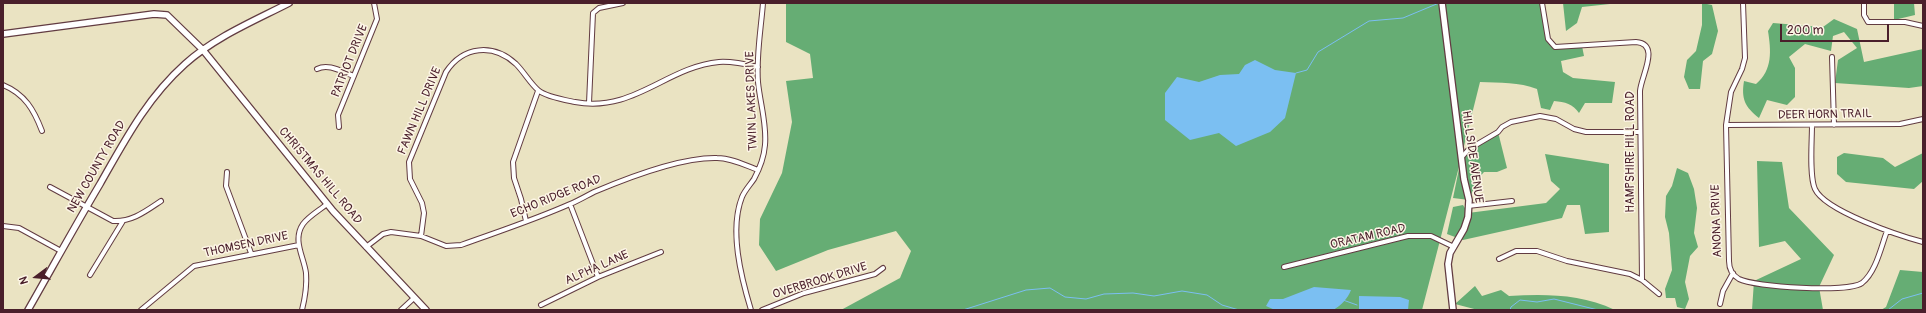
<!DOCTYPE html>
<html>
<head>
<meta charset="utf-8">
<style>
	body { margin:0 }
	#map { position:relative; width:1926px; height:313px; overflow:hidden; background:#eae3c2; font-family:Pangolin,sans-serif }
	canvas { display:block }
	.frame { position:absolute; inset:0; border:4px solid #4a1f2b; pointer-events:none }
	.north { position:absolute; left:16px; top:257px; width:40px; height:40px; -webkit-text-stroke:3px #fcf5e5; paint-order:stroke; rotate:254deg; font-size:11px; font-weight:700; line-height:16px; text-align:center; color:#4a1f2b }
	.north::after { content:''; display:block; margin:auto; width:14px; height:18px; background:#4a1f2b; clip-path:polygon(50% 0,100% 100%,50% 72%,0 100%) }
	.scale { position:absolute; left:1780px; top:24px; width:109px; height:18px; box-sizing:border-box; border:2px solid #4a1f2b; border-top:0; padding-left:5px; font-size:12px; line-height:14px; white-space:nowrap; color:#4a1f2b; -webkit-text-stroke:3px #fcf5e5; paint-order:stroke }
</style>
</head>
<body>
<div id="map">
<canvas width="1926" height="313"></canvas>
<div class="frame"></div>
<div class="north">N</div>
<div class="scale">200 m</div>
</div>
<script>
const c = document.querySelector('canvas').getContext('2d');
c.lineJoin = 'round';
function fillPath(path, color) {
  c.fillStyle = color;
  c.fill(path, 'evenodd');
}
function trace(path, color, width, dash) {
  c.strokeStyle = color;
  c.lineWidth = width;
  c.lineCap = dash ? 'butt' : 'round';
  c.setLineDash(dash || []);
  c.stroke(path);
}
function label(font, color, halo, rows, align = 'center') {
  c.font = font + ' Pangolin,sans-serif';
  c.lineWidth = 3;
  c.setLineDash([]);
  c.textBaseline = 'middle';
  c.strokeStyle = halo;
  c.fillStyle = color;
  for (const [text, x, y, turn = 0] of rows) {
    c.save();
    c.translate(x, y);
    c.rotate((+turn || 0) * Math.PI / 180);
    c.textAlign = isNaN(turn) ? turn : align;
    if (halo) c.strokeText(text, 0, 0);
    c.fillText(text, 0, 0);
    c.restore();
  }
}
fillPath(new Path2D(`
	M786,3H1543L1548,39L1552,45L1582,46L1584,56L1561,61L1563,72L1573,78L1615,82L1612,103H1585L1579,113C1573,104 1565,102 1554,101L1550,110L1541,108L1537,89C1519,82 1500,83 1480,82L1461,158L1469,149L1498,132L1507,168L1497,172H1484L1477,180L1469,200L1453,198L1461,159L1422,310H841L900,278L911,251L896,231L828,250L776,271L759,245L760,219L782,173L792,122L786,81L813,78L810,54L786,42Z
	M1563,3H1619L1582,7L1577,23L1566,31Z
	M1702,3L1712,5L1718,31L1712,54L1703,61L1700,89H1689L1684,77L1687,60L1696,51L1702,25Z
	M1894,3H1914L1915,15L1894,20Z
	M1834,19L1857,29L1864,62L1923,49V86L1909,88L1835,83L1838,60L1857,48L1844,32L1833,36L1831,51L1805,44L1789,57L1795,68V97L1787,105L1767,100L1759,118C1745,107 1741,99 1744,81L1756,84C1773,70 1771,50 1768,31L1773,23L1823,27Z
	M1844,153L1883,158L1895,167L1923,153V181L1914,189L1846,182L1837,174V157Z
	M1545,154L1609,164V232L1585,234L1580,205H1567L1562,218L1463,240L1447,234L1453,207L1463,205L1468,213L1546,203L1560,189L1551,181Z
	M1757,161L1782,162L1789,208L1834,255L1819,287L1823,310H1752L1754,281L1801,259L1785,241L1759,247Z
	M1677,168L1688,173L1694,189L1697,208L1694,233L1698,247L1690,256L1685,282L1689,299L1685,309L1677,307L1675,298H1666L1665,289L1672,270L1669,233L1665,217L1666,196L1672,186Z
	M1900,270L1923,272V310H1881L1886,307Z
	M1475,286L1482,296L1501,290L1509,296C1547,294 1580,294 1615,310H1478L1455,304Z`), '#66ad74');
fillPath(new Path2D(`
	M1255,60L1275,70L1296,73L1285,118L1270,132L1236,146L1219,133L1190,140L1165,120V93L1177,77L1199,82L1220,75L1239,74L1245,65Z
	M1314,287L1351,290C1348,298 1341,306 1333,310H1275L1266,306L1270,299H1283Z
	M1359,296L1400,297L1409,300L1408,310H1359Z`), '#7bbff2');
trace(new Path2D(`
	M1296,73L1307,70L1318,52L1369,21L1403,18L1439,3
	M1343,300L1357,305
	M963,310L1026,290L1050,288L1065,297L1086,299L1104,294L1133,293L1154,296L1182,291L1207,295L1222,305L1239,310
	M1510,310L1511,307L1520,300L1537,302L1554,299L1598,310
	M1888,310L1902,299L1923,293`), '#7bbff2', 1);
const street = new Path2D(`
	M1542,3L1548,39L1555,47L1636,42C1661,44 1641,76 1640,91L1642,280
	M1743,3L1745,58L1742,69L1731,92L1726,125L1729,261C1729,268 1732,275 1739,279C1754,287 1848,293 1862,283C1876,272 1881,247 1887,231
	M1864,3V15L1868,22H1905L1923,26
	M1832,57L1834,125
	M317,69C329,63 342,72 354,76
	M3,85C25,94 34,110 42,131
	M589,103L593,13L599,8L623,3
	M1726,125L1900,124L1923,119
	M1812,125C1812,141 1809,176 1815,189C1825,211 1900,236 1923,242
	M339,127L338,115L377,19L374,3
	M1461,158L1469,149L1498,132L1502,127L1511,122L1540,116L1556,119L1574,129L1586,132H1640
	M227,172L226,186L251,253
	M50,187L113,221C132,222 146,211 161,201
	M570,204L598,277
	M1468,206L1512,201
	M526,221L521,199L514,178L513,162L538,91
	M3,226L19,228L61,251
	M421,236L424,213L422,203L410,179L409,162L446,72C463,46 493,43 516,64C524,72 530,83 538,90C546,97 565,100 575,102C634,113 666,67 719,62C732,61 745,64 758,67
	M366,247L383,234L391,232L421,236L446,246L461,245C497,232 534,220 570,204C578,201 586,196 594,192C627,178 681,157 717,158C731,158 745,165 758,170
	M1499,259L1516,251H1537L1567,261L1630,274L1642,280L1659,294
	M1284,267L1408,236H1431L1454,247
	M90,275L123,221
	M1720,304L1723,291L1733,273
	M541,305L598,277L661,252
	M141,310L194,266L299,245
	M302,310C305,298 307,285 306,273C304,257 292,240 303,224C309,216 320,210 327,204
	M401,310L414,298
	M751,310C741,277 729,230 742,197C745,190 750,185 754,179C760,168 764,157 765,145C767,124 760,103 758,82C756,56 761,29 763,3
	M762,310L804,293L875,274L883,268`);
const secondary = new Path2D(`
	M1442,3L1464,179L1469,200L1468,217L1464,229L1450,253L1448,264L1453,310
	M3,34L154,14L167,15L203,50L333,211L426,310
	M28,310C52,268 75,226 100,184C125,140 147,98 185,64C215,37 254,21 289,3`);
trace(street, '#623c42', 6);
trace(secondary, '#623c42', 8);
trace(street, '#fff', 4);
trace(secondary, '#fff', 5.5);
label('12px', '#4a1f2b', '#fcf5e5', [
	["PATRIOT DRIVE",350,61,-68],
	["TWIN LAKES DRIVE",752,101,-92],
	["FAWN HILL DRIVE",420,111,-67],
	["DEER HORN TRAIL",1825,115,-1],
	["HAMPSHIRE HILL ROAD",1631,152,-90],
	["HILLSIDE AVENUE",1472,157,82],
	["NEW COUNTY ROAD",97,167,-60],
	["CHRISTMAS HILL ROAD",320,176,50],
	["ECHO RIDGE ROAD",556,197,-22],
	["ANONA DRIVE",1717,221,-92],
	["ORATAM ROAD",1368,237,-13],
	["THOMSEN DRIVE",246,245,-12],
	["ALPHA LANE",597,268,-24],
	["OVERBROOK DRIVE",820,281,-17]
]);
</script>
</body>
</html>
